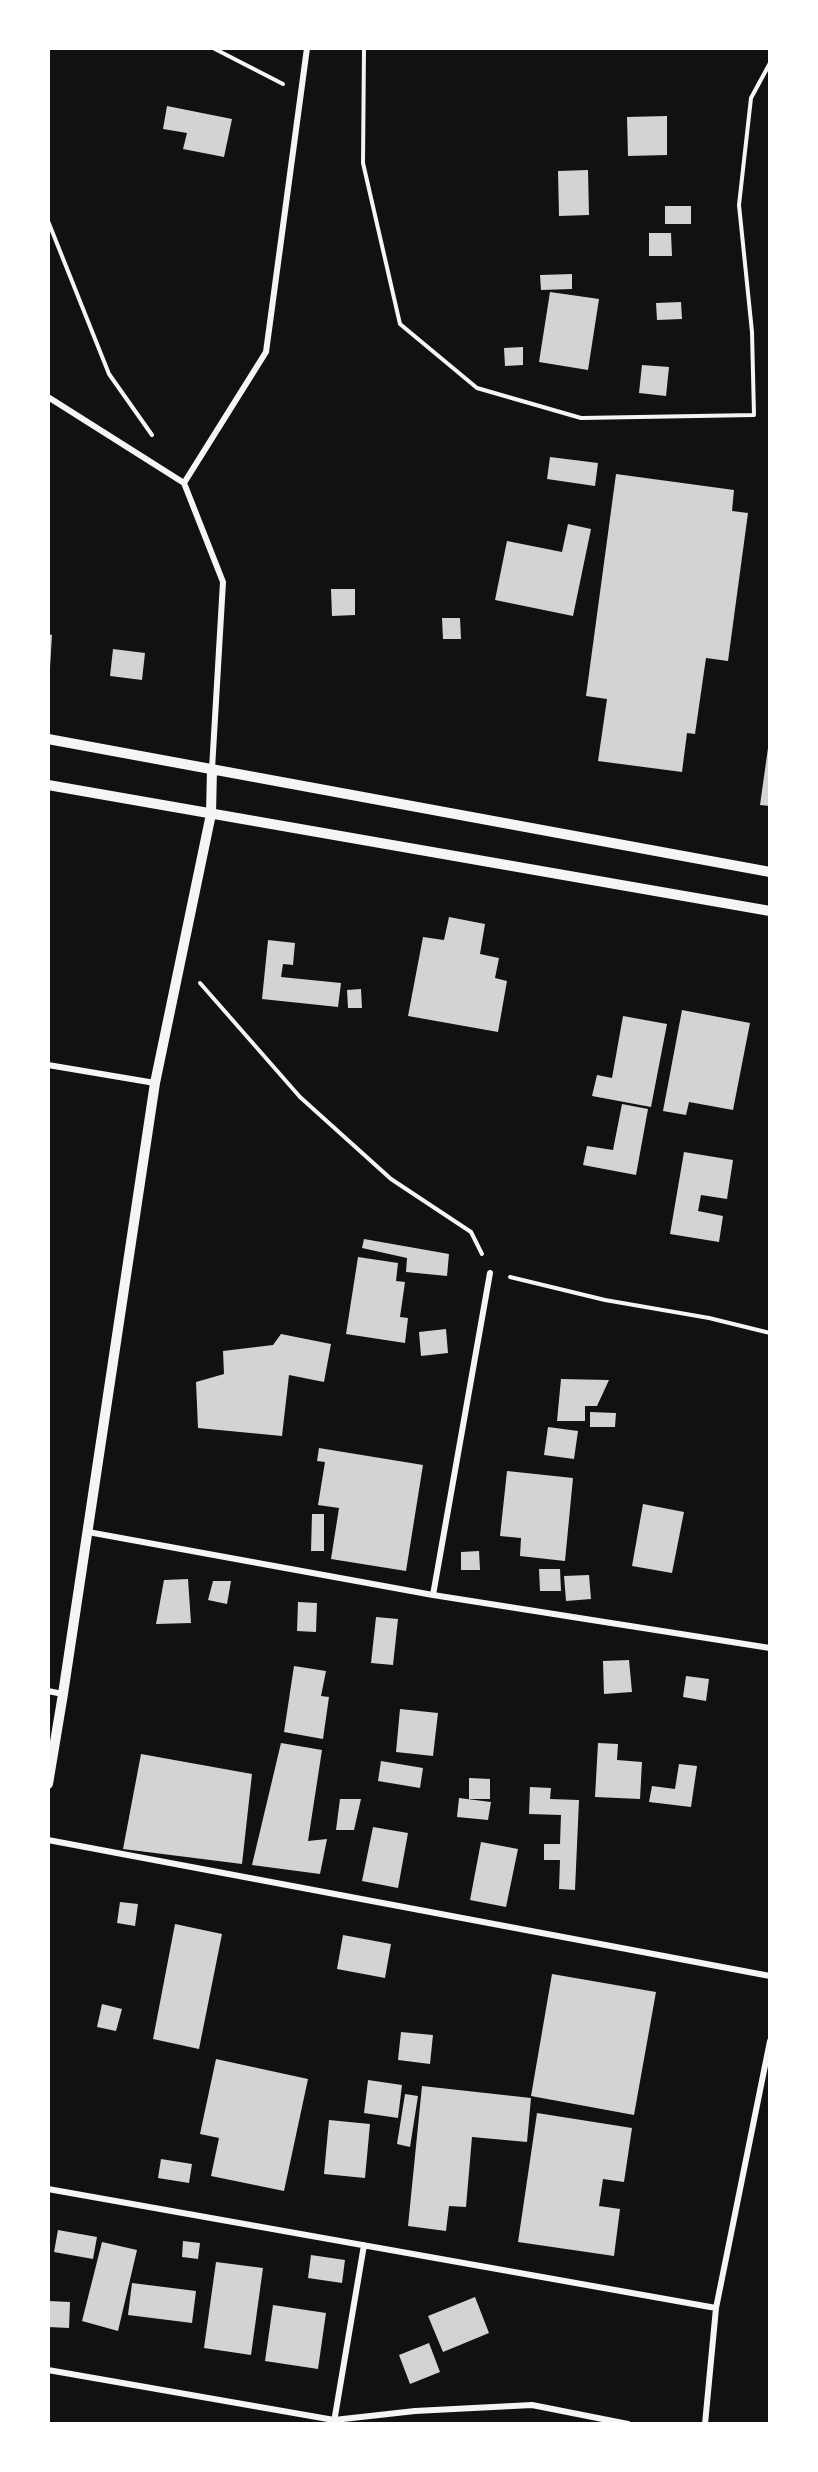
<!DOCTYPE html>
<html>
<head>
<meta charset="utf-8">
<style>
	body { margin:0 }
	#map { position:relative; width:818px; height:2472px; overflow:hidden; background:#111; font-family:"PT Serif",serif }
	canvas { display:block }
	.frame { position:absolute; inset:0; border:50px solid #fff; pointer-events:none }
</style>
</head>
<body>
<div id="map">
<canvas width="818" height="2472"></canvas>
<div class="frame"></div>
</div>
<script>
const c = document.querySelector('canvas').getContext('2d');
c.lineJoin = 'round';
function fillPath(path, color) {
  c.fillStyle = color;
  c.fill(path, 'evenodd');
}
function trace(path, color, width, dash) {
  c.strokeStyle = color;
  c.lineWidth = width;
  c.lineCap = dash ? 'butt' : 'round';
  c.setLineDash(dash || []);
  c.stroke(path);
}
fillPath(new Path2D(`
	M167,106L232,119L224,157L183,149L187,133L163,129Z
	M667,116V155L628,156L627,117Z
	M588,170L589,215L559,216L558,171Z
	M665,206H691V224H665Z
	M649,233H671L672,256H649Z
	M572,274V289L541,290L540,275Z
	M550,292L599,299L588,370L539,362Z
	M681,302L682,319L657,320L656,303Z
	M523,347V365L505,366L504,348Z
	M642,365L669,367L666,396L639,393Z
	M550,457L598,463L595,486L547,479Z
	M616,474L734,490L732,511L748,513L728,661L706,658L695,734L687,733L682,772L598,761L607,699L586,696Z
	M568,524L591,529L573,616L495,600L507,541L562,552Z
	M331,589H355V615L332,616Z
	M442,618H460L461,639H443Z
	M48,634L52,635L50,668H48Z
	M113,649L145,653L142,680L110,676Z
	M769,741H770V806L760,805Z
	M449,917L485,924L480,954L499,958L495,978L507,981L498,1032L408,1016L423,937L444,940Z
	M268,940L295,943L293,965L283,964L281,977L341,983L338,1007L262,999Z
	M361,989L362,1008H348L347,990Z
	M682,1010L750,1023L733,1110L689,1102L686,1115L663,1111Z
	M623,1016L667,1024L651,1107L592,1096L597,1075L612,1078Z
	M622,1104L648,1109L636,1175L583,1165L587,1146L613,1150Z
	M684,1152L733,1160L727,1199L701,1195L698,1211L723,1216L719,1242L670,1234Z
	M364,1239L449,1254L447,1276L406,1272L407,1258L362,1248Z
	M358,1257L398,1263L396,1281L405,1282L400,1317L408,1318L405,1343L346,1334Z
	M446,1329L448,1353L421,1356L419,1332Z
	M281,1334L331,1344L324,1382L289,1375L282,1436L198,1428L196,1382L224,1374L223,1351L273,1345Z
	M561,1379L609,1380L597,1406H585V1421H557Z
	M590,1412L616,1413L615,1427H590Z
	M548,1427L578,1431L574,1459L544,1455Z
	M319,1448L423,1465L406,1571L331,1559L339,1508L318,1505L325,1462L317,1461Z
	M507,1471L573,1478L565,1561L520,1556L521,1538L500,1536Z
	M643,1504L684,1512L672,1573L632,1566Z
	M312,1514H324V1551H311Z
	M479,1551L480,1570H461V1552Z
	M539,1569H560L561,1591H540Z
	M589,1575L591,1599L566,1601L564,1576Z
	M188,1579L191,1623L156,1624L164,1580Z
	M213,1581H231L227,1604L208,1600Z
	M298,1602L317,1603L316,1632L297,1631Z
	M376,1617L398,1619L393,1665L371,1663Z
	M629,1660L632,1692L604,1694L603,1661Z
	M294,1666L326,1671L321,1696L329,1697L323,1739L284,1732Z
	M686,1676L709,1679L706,1701L683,1697Z
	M400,1709L438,1713L433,1756L396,1752Z
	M281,1743L322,1750L308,1841L327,1839L320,1874L252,1865Z
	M598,1743L618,1744L617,1760L642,1762L640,1799L595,1797Z
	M141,1754L252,1774L242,1864L123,1849Z
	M381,1761L423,1768L420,1788L378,1781Z
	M679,1764L697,1766L691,1807L649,1802L652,1786L675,1789Z
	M469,1778L490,1779V1799H469Z
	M530,1787L551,1788L550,1799L579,1800L575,1890L559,1889L560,1860H544V1844H560L561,1815L529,1814Z
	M459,1798L491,1802L488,1820L457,1817Z
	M340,1799H361L354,1830H336Z
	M373,1827L408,1833L398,1888L362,1881Z
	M481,1842L518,1849L506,1907L470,1900Z
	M120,1902L138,1904L135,1926L117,1923Z
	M175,1924L222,1934L199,2049L153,2039Z
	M343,1935L391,1944L385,1978L337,1969Z
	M552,1974L656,1992L634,2115L531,2096Z
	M102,2004L122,2009L116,2031L97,2027Z
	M401,2032L433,2035L430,2064L398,2060Z
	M216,2059L308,2079L284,2191L211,2176L219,2138L200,2134Z
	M368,2080L402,2085L398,2118L364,2113Z
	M422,2086L531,2098L527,2142L472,2137L466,2207L449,2206L446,2231L408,2226Z
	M405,2094L418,2096L410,2147L397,2144Z
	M537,2113L632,2128L624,2182L603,2179L599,2206L620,2209L614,2256L518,2242Z
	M329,2120L370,2124L365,2178L324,2174Z
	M161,2159L192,2164L189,2183L158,2178Z
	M58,2230L97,2237L93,2259L54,2252Z
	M183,2241L200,2243L198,2259L182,2257Z
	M102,2242L137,2250L118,2331L82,2321Z
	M311,2255L345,2260L342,2283L308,2278Z
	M216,2262L263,2268L251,2355L204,2348Z
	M132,2283L196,2291L192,2323L128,2315Z
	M475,2297L489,2333L443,2352L428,2316Z
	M49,2301L70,2302L69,2328L48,2327Z
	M273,2305L326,2313L318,2369L265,2361Z
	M429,2343L440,2372L410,2384L399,2355Z`), '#d3d3d3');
trace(new Path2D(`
	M213,48L283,84
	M364,48L363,163L400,324L477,388L581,418L754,415L752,332L739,205L751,98L770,63
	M48,221L109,374L152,435
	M200,983L300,1097L391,1179L471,1232L482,1254
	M510,1277L605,1300L709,1318L770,1333`), '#f5f5f5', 4);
trace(new Path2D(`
	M48,397L184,483
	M212,769L223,582L184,483L266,352L307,48
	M48,1065L155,1083
	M88,1532L433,1595L770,1648
	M433,1595L490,1273
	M48,1691L63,1694
	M48,1840L770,1976
	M48,2189L716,2308
	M48,2370L334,2420L415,2411L532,2405L628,2424
	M334,2422L364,2245
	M705,2424L716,2308L770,2041`), '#f5f5f5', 6);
trace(new Path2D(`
	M48,739L770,872
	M48,785L770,911
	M48,1784L63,1694L155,1083L211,814L212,769`), '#f5f5f5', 10);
</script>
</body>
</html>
